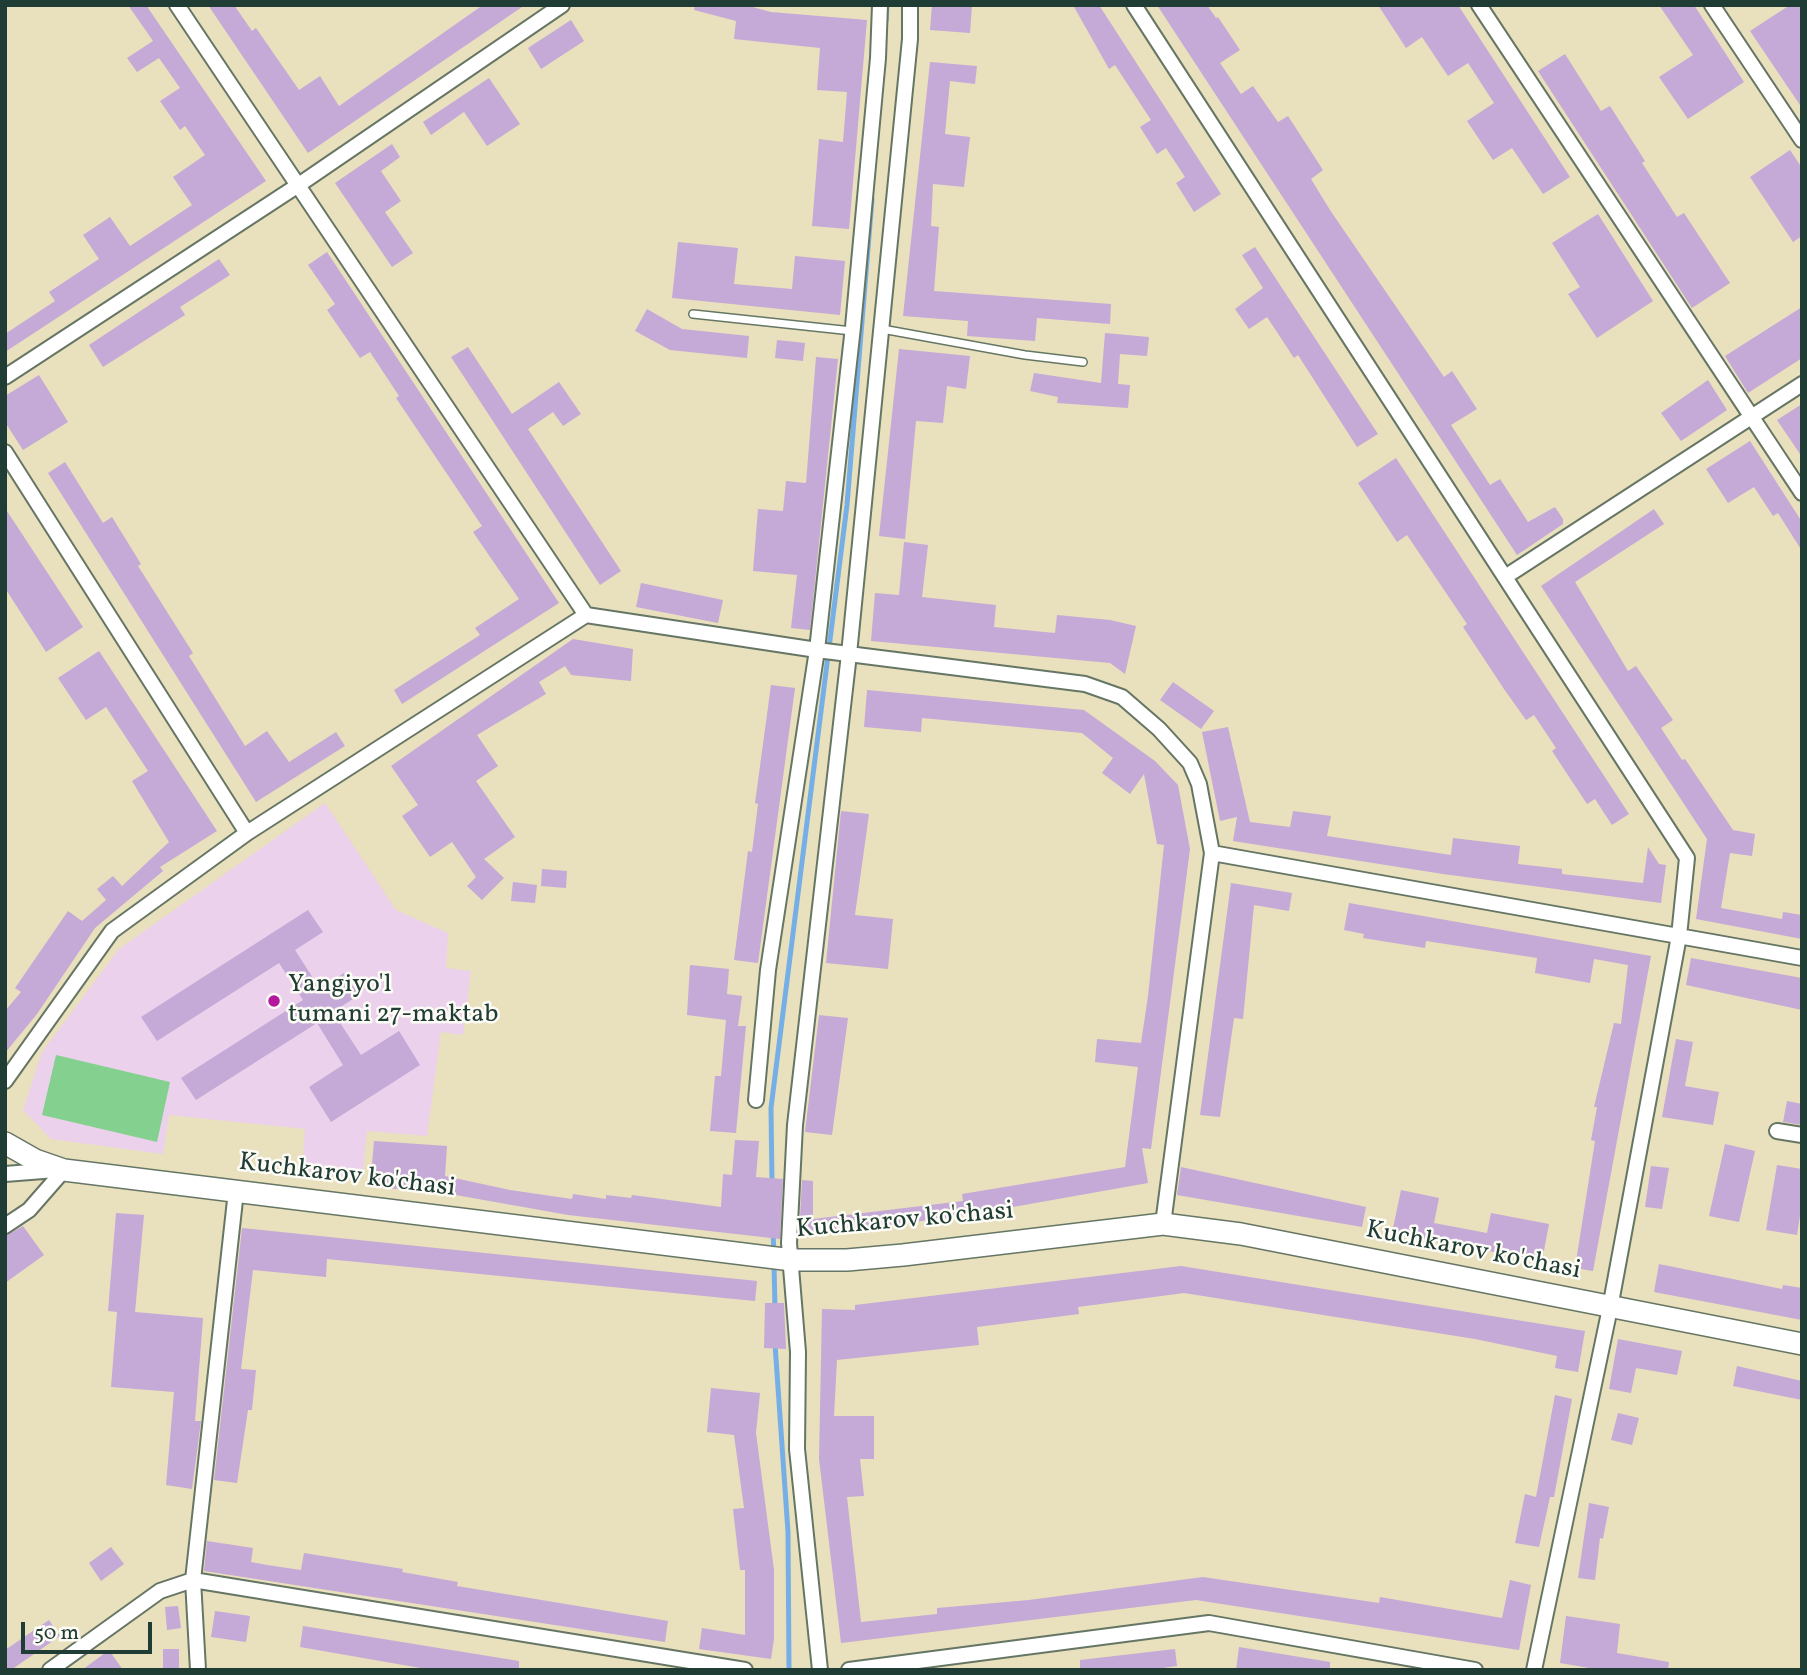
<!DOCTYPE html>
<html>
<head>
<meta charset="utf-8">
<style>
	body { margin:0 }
	#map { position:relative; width:1807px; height:1675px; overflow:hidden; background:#e9e0bd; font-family:Vollkorn,serif }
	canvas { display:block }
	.frame { position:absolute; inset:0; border:7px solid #1f3d34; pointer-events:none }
	.scale { position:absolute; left:21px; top:1622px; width:131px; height:32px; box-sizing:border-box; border:4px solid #1f3d34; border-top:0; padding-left:9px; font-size:21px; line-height:24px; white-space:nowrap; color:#1f3d34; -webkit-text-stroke:5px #fdfcf7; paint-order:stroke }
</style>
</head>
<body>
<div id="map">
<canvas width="1807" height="1675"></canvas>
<div class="frame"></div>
<div class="scale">50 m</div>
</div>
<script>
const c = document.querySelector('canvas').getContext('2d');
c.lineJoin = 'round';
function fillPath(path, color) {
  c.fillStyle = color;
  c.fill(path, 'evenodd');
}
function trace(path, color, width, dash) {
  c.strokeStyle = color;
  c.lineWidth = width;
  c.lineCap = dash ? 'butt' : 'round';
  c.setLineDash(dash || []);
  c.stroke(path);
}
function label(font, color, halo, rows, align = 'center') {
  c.font = font + ' Vollkorn,serif';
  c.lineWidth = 5;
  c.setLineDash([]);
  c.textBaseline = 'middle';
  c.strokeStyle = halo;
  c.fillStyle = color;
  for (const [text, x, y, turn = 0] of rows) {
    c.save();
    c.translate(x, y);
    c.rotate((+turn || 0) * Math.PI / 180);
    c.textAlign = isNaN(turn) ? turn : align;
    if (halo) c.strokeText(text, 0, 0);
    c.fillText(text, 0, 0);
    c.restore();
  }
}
fillPath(new Path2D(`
	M325,803L396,910L448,933L446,968L471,971L463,1035L441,1032L427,1136L367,1131L362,1179L302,1172L305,1129L169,1115L163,1154L51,1139L23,1110L42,1052L119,949Z`), '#ebd1eb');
fillPath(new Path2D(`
	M56,1055L170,1082L157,1142L42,1115Z`), '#83d08f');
trace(new Path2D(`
	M886,21L887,5
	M772,1184L771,1108L847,505L872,199
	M773,1232L774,1254
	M774,1264L775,1310
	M775,1344L788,1532L789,1670`), '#76afe6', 5);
fillPath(new Path2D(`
	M128,5H146L266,181L5,352V334L55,301L49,292L99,259L83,235L110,217L130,246L192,205L173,177L205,155L185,126L180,130L160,101L180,88L159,58L137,72L127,58L153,41Z
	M208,5H234L252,31L256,28L299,90L320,76L339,106L483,5H525L308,153Z
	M695,5H745L771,12L867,20L849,229L812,226L819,139L843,142L847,92L817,90L820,48L734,39L736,21L694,10Z
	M932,5H972L970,33L930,30Z
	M1073,5H1099L1221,194L1194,212L1176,183L1185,177L1166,148L1157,154L1140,127L1151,120L1115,65L1109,69Z
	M1157,5H1207L1216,18L1218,17L1240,50L1220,63L1241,94L1253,86L1278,122L1288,116L1323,170L1311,179L1330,210L1444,377L1452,371L1477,409L1451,425L1490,485L1500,479L1528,522L1555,507L1563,519V524L1517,555Z
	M1378,5H1458L1570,177L1543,194L1512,148L1493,160L1467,121L1494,103L1468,63L1448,76L1422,37L1406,48Z
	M1659,5H1694L1744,82L1688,119L1659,77L1693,55Z
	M1790,5H1802V108L1750,31Z
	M571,20L584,41L541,69L528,48Z
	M1565,54L1601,111L1610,106L1645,161L1642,163L1677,217L1684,213L1730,283L1692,308L1538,71Z
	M930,62L977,66L975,84L950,81L945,134L970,137L964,187L933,184L931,226L939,227L934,291L1111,304L1110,324L1037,318L1035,341L967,336L968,321L903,316Z
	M489,78L520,124L487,146L464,112L431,135L423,122Z
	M392,144L400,157L381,171L401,201L385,212L413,253L392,267L335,183Z
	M1790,150L1802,168V236L1793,242L1750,177Z
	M1598,214L1653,301L1597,338L1568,294L1580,287L1552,243Z
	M678,242L738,248L734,284L792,289L795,256L845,261L840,315L672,298Z
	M1255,247L1378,434L1357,447L1298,355L1294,358L1267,317L1249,329L1235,309L1263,288L1242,255Z
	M327,252L559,603L402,704L394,690L480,635L475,628L519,599L473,532L482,526L396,398L399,396L370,352L360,358L327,310L335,304L308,265Z
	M219,259L230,275L180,307L185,315L103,367L89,345Z
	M1802,307V358L1748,393L1725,356Z
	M647,309L682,329L749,336L747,358L670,350L635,331Z
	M1105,333L1149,337L1147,356L1120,354L1118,384L1130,385L1128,408L1057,403L1058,397L1030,391L1034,373L1101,383Z
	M777,340L805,343L803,361L775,358Z
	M468,347L512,414L559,382L581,414L563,426L553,412L528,429L621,571L600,585L451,357Z
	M899,349L970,356L966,389L947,386L943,423L916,421L905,539L879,536Z
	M816,357L838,359L810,630L791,628L797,575L753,571L758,509L783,511L786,481L806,483Z
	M39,375L68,422L23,450L5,422V396Z
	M1708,380L1727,410L1681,441L1661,413Z
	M1802,404V457L1777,420Z
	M1750,441L1802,522V551L1778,513L1773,516L1754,487L1728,503L1706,469Z
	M1396,458L1629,814L1612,825L1595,799L1587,804L1552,751L1556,748L1534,715L1526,720L1504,689L1463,627L1467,624L1407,535L1397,542L1358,483Z
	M65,462L103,523L112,517L141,564L138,566L193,653L189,656L245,746L267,731L289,762L336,732L345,746L256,802L48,473Z
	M5,508L83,627L46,652L5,588Z
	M1654,509L1664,524L1575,582L1628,671L1636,666L1673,720L1661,728L1682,760L1685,759L1733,830L1755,834L1752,856L1730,853L1721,908L1782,919L1783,912L1802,915V939L1696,919L1707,839L1541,586Z
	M904,542L928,545L922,597L996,605L994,627L1055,633L1057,615L1110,620L1136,626L1125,674L1110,663L871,641L875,593L899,595Z
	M641,583L723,600L718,623L636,607Z
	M573,639L633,649L631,681L571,675L565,666L539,682L546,694L477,735L498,766L476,781L515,837L484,859L504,878L482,900L467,886L476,877L452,842L430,857L402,816L418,805L391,766Z
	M99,651L217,831L160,867L163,871L95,928L37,1014L5,1053V1011L21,992L15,988L68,911L82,921L106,900L97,889L113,876L122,886L169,842L132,781L148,771L106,707L86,720L58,678Z
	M1173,682L1214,711L1201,729L1160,700Z
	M771,685L795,688L758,963L734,960L748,851L752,852L758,804L755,803Z
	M867,690L1084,710L1155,761L1178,785L1190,849L1151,1149L1142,1148L1148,1183L962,1216L799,1236L802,1180L813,1181V1219L963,1201L962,1194L1125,1167L1138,1067L1095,1062L1097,1039L1141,1043L1148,996L1164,845L1157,844L1144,774L1130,794L1102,773L1113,758L1082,733L922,718L921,732L864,727Z
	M1228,727L1250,822L1290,827L1293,811L1331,816L1327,836L1451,855L1453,838L1520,846L1518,864L1562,869V874L1643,883L1648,847L1659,864L1666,865L1661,903L1443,874L1233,841L1237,817L1220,821L1202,732Z
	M841,811L869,814L855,915L893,919L888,969L826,963Z
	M542,869L567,871L566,888L541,886Z
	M513,882L537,885L535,903L511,901Z
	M1231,883L1292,893L1289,911L1254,905L1243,1019L1234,1018L1220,1117L1200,1115Z
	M1349,903L1651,956L1593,1271L1575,1268L1595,1141L1591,1140L1597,1107H1594L1614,1023L1621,1024L1628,965L1594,959L1590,983L1535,973L1537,958L1426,941L1425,948L1363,938L1364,934L1344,930Z
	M308,910L323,932L295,950L320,989L344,973L359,995L333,1012L361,1055L399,1031L420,1065L331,1122L309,1087L343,1065L317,1023L196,1100L181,1078L303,1000L279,963L157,1041L141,1017Z
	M1691,958L1802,978V1010L1686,985Z
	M690,965L729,969L727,994L742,996L738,1026H746L736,1133L710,1131L715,1076H721L726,1020L687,1015Z
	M819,1015L848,1018L832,1135L805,1132Z
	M1676,1039L1693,1042L1685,1086L1719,1092L1713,1125L1662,1117Z
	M1787,1101L1802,1104V1125L1783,1122Z
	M735,1140L759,1141L756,1177L783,1179L780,1239L568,1215L439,1192L370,1187L374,1141L447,1146L445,1176L510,1190L572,1199L573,1194L606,1199V1195L631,1198L632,1195L721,1207L723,1174L732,1175Z
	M1725,1144L1755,1151L1739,1222L1709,1216Z
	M1777,1165L1802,1169V1203L1797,1235L1766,1230Z
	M1651,1166L1669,1168L1662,1209L1645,1207Z
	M1181,1167L1366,1207L1362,1227L1177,1195Z
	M1401,1190L1439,1198L1434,1223L1487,1233L1491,1213L1549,1224L1542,1261L1392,1233Z
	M116,1213L144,1215L135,1312L203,1318L195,1421H201L192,1489L166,1485L174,1392L111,1387L117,1312L108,1311Z
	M23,1226L44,1255L5,1283V1236Z
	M242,1228L757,1281L755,1301L327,1259L326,1277L253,1270L241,1369L256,1370L252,1410H248L237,1483L214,1480Z
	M1659,1264L1782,1289L1783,1285L1802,1288V1320L1654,1292Z
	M1181,1266L1585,1331L1578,1372L1555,1368L1557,1356L1475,1339L1184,1293L1078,1307L1079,1314L977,1327L979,1345L837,1360L834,1416H874V1459H860L864,1496L847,1497L861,1622L937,1614V1608L1029,1600L1203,1577L1379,1603L1380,1597L1502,1618L1510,1580L1531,1585L1519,1650L1196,1600L841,1643L819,1459L822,1309L855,1310V1305Z
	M765,1303H784L786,1349L764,1348Z
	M1618,1339L1682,1351L1677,1375L1636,1368L1631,1393L1609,1389Z
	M1737,1366L1802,1381V1400L1733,1386Z
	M711,1388L760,1393L756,1433L774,1570V1639L771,1659L699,1649L702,1628L745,1635V1570H740L733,1509L744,1508L734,1435L707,1432Z
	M1555,1395L1572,1399L1554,1497H1550L1539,1547L1515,1543L1525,1494L1536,1497Z
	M1618,1413L1639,1418L1632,1445L1611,1440Z
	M1589,1503L1609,1507L1603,1539L1600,1538L1595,1580L1578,1578Z
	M207,1541L253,1548L251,1562L267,1565L301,1570L304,1553L403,1569L402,1572L458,1582L457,1586L668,1621L665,1642L204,1571Z
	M111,1547L124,1564L101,1581L89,1563Z
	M178,1606L181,1628L167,1630L165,1607Z
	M215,1611L250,1616L246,1642L211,1637Z
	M1566,1616L1620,1624L1617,1653L1669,1662L1668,1670H1601L1560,1663Z
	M49,1620L60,1636L11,1670H5V1650Z
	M303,1626L519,1661V1670H432L300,1647Z
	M1239,1647L1330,1662V1670H1236Z
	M163,1649H179V1670H163Z
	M1175,1649L1177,1666L1149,1670H1080V1660Z
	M109,1650L123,1670H82Z`), '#c5a9d7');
const lane = new Path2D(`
	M693,314L852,331
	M882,329L1025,355L1083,362`);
const street = new Path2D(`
	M177,5L586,615
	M1134,5L1687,858L1679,936L1610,1308L1534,1670
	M1479,5L1802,493
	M1712,5L1802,140
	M5,377L300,184L562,5
	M5,452L247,833
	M1505,577L1802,384
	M1212,853L1802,958
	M5,1081L112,931L247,833L586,615L817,650L1085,684L1122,697L1159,729L1190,763L1199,784L1212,853L1163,1224
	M756,1100L768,970L817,650L853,327L878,58L880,5
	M1777,1131L1802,1135
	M5,1174L56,1170
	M5,1226L29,1210L64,1170
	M50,1670L160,1591L193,1580L745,1670
	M198,1670L193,1580L236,1191
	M820,1670L797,1449L798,1352L789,1243L795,1125L849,654L910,39V5
	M849,1670L1209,1623L1475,1670`);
const secondary = new Path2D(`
	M5,1143L35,1160L64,1170L792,1260H847L903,1255L1163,1224L1241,1234L1802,1344`);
trace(lane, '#667664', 10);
trace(street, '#667664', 18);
trace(secondary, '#667664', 24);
trace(lane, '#fff', 7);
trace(street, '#fff', 14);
trace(secondary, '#fff', 21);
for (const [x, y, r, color] of [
	[274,1001,7,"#b5179e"]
]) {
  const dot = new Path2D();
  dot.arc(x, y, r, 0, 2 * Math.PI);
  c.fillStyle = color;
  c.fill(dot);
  trace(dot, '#fdfcf7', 2.5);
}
label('26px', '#1f3d34', '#fdfcf7', [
	["Yangiyo'l",288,986],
	["tumani 27-maktab",288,1016]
], 'left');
label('26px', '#1f3d34', '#fdfcf7', [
	["Kuchkarov ko'chasi",347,1177,7],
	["Kuchkarov ko'chasi",905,1222,-5],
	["Kuchkarov ko'chasi",1473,1252,11]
]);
</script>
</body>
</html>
